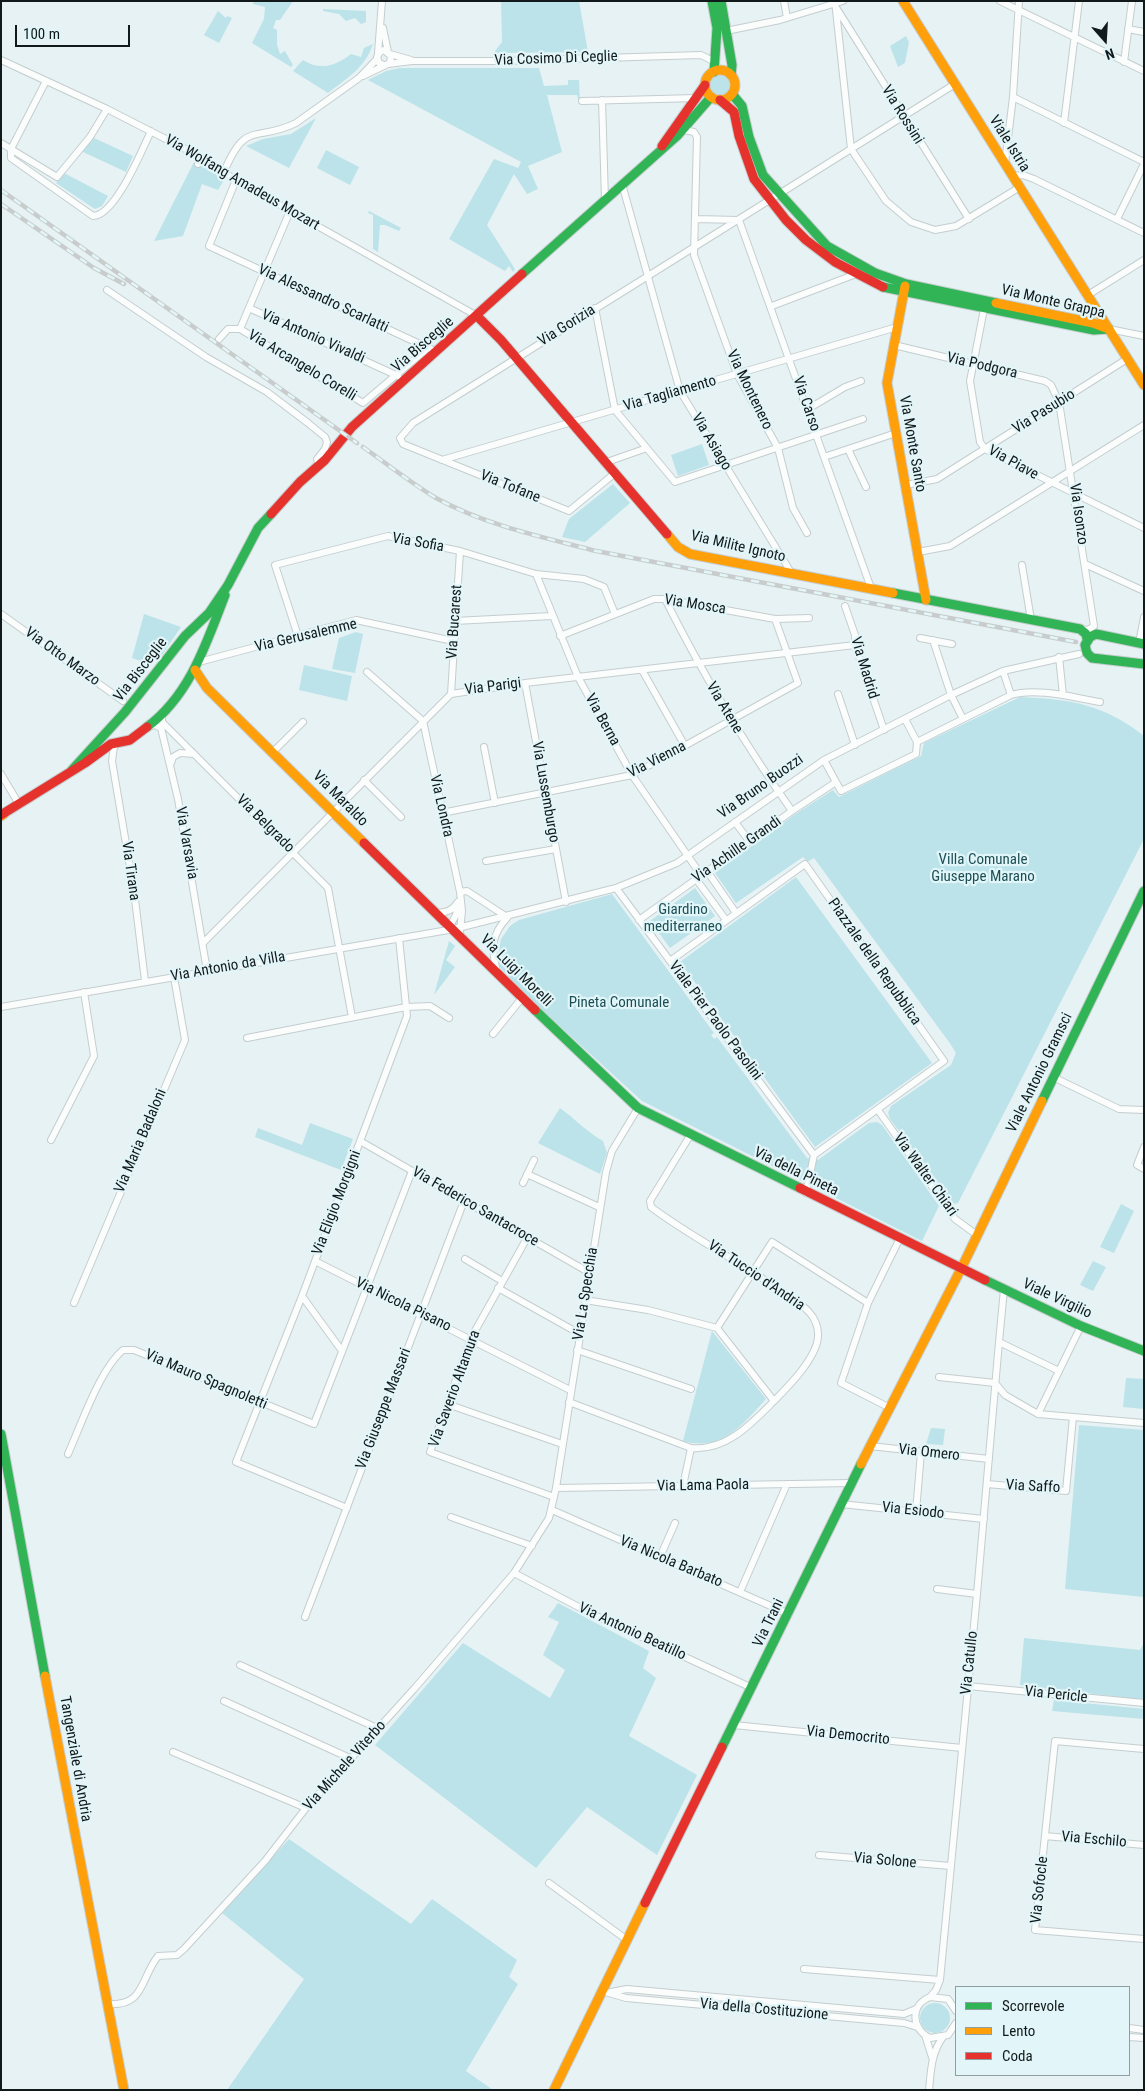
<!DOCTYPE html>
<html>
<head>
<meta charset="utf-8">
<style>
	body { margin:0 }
	#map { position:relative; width:1145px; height:2091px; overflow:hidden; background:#e7f2f4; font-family:"Roboto Condensed",sans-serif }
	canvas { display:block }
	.frame { position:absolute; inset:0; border:2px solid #12191a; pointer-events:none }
	.legend { position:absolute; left:955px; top:1986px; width:175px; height:90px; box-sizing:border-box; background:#e2f6f9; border:1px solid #8f9ea0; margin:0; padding:6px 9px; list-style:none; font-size:15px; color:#12191a }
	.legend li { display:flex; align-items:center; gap:10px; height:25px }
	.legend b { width:25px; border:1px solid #8f9ea0 }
	.north { position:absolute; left:1080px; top:15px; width:50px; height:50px; -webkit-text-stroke:4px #e2f6f9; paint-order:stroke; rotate:161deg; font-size:14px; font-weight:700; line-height:20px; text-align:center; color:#12191a }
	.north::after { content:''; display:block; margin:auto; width:18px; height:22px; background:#12191a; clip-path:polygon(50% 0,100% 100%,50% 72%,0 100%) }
	.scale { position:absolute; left:15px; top:25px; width:115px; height:22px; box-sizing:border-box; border:2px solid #12191a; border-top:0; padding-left:6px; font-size:15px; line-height:18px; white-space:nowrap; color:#12191a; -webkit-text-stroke:4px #e2f6f9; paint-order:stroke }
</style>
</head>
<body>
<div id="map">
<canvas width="1145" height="2091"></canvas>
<div class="frame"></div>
<ul class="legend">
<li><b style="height:6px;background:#30b455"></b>Scorrevole</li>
<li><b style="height:6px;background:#ff9f0a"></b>Lento</li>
<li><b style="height:6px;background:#e5322d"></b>Coda</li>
</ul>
<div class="north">N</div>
<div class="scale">100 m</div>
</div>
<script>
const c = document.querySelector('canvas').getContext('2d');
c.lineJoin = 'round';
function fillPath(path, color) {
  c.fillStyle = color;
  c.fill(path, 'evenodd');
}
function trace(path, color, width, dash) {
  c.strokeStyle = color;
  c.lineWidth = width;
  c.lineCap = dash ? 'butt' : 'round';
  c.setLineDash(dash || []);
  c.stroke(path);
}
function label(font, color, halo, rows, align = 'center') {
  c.font = font + ' "Roboto Condensed",sans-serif';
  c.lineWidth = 4.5;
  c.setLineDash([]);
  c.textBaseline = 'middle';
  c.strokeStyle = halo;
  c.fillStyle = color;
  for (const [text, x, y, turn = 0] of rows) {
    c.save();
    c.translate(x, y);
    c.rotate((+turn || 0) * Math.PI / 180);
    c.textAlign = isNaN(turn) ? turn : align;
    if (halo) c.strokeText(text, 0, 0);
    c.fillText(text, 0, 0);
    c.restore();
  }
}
fillPath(new Path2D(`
	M254,1H293L280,20H276L273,28L277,30V45L280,54L285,51L293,65L291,67L252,43L264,19L265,7L253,4Z
	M501,1H579L588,52L496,53L495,51L502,42Z
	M323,9L366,11V22L361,24L355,18L346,21L339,14L323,11Z
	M218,11L226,18L227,16L232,18L219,43L204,35Z
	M906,36L909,42L905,63L898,67L890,46Z
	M373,44C365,68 347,78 328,93L293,71L303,60C320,71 336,66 351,54L361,57L364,48Z
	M400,68H539L544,86L568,85V80H579L580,104L577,95H547L562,152L528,166L538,189L527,194L514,174L487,225L515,269L513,272L509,266L505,271L449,239L494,159L518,168L521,162L368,80L386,71Z
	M710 85a10 10 0 1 1 20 0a10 10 0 1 1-20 0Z
	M316,118L289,168L246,146L263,139L291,134Z
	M94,138L133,156L126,172L81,151Z
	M326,150L359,167L350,185L317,168Z
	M195,160L224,180L218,190L202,184L183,236L154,241Z
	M64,173L108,196L102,206L95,209L56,183Z
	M369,211L401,228L399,231L385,225H380L378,252L373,249V215L368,213Z
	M702,444L709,465L678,476L671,455Z
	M613,484L630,503L585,542L562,537L569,519Z
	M144,614L181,627L160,658L155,656L149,664L132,658Z
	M356,632L363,634L355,673L332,669L339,638Z
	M304,665L352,676L347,701L299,690Z
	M1020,697C1069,699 1104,704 1144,736V839L958,1203L954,1204L890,1119L888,1113L891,1106L951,1065L956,1053L949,1042L814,858L807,862L803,857L736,903L715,873L794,815L833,790L839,797L921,756L924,743Z
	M796,877L932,1063L815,1147L680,962Z
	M695,888L715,916L670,948L650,921Z
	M612,894L714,1033L711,1035L714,1039L717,1037L807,1158L818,1160L869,1123L877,1122L882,1125L939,1206L922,1241L642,1101L529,998L500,967L498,956L501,939L510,926L519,920Z
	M449,941L455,946L446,960L455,967L434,995Z
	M560,1108C574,1118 587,1132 603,1141L607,1153L600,1174L538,1143Z
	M310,1123L353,1139L341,1170L255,1137L258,1128L302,1145Z
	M1121,1204L1134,1211L1114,1253L1100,1247Z
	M1093,1261L1106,1267L1093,1291L1080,1285Z
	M712,1331L766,1399C742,1425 722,1452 683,1441Z
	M1126,1378L1144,1379V1409L1123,1407Z
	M1079,1425L1144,1430V1597L1065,1589Z
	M931,1428L945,1429L943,1445L926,1444Z
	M558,1603L649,1651L643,1668L656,1678L629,1736L697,1775L657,1855L587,1807L536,1868L375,1745L463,1643L550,1698L565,1670L543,1655L559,1622L548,1617Z
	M1024,1638L1140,1650L1144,1643V1700L1020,1685Z
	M1054,1700L1144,1709V1719L1052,1711Z
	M289,1839L411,1924L432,1899L517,1960L509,1977L518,1984L466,2071L493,2090H227L304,1979L222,1913Z
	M920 2018a15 15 0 1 1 30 0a15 15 0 1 1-30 0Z`), '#bbe3e9');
const street = new Path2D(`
	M784,1L787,18
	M835,1L851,149
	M1000,1L1144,71
	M837,9L969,219
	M383,28L388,52
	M1128,29L1144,32
	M726,31L780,20L843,1
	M378,53L382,1
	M390,54L411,60
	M1,60L107,109L197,155L236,180L477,316
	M1124,62L1132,1
	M388,64L412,61H502L701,55L715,62
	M363,76L390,63L391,56L384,50L380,52L377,57L379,63L384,65
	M46,81L11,149V158L93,216C115,216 142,150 151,131
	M1013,97L1144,162
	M602,100L605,200
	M582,101L697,98
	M1064,123L1079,1
	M684,130L694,132L697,137L694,255L737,374L778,448L793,508L807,533
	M1,143L57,177L90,137L107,109
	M851,149L886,201L911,222L935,230L956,226L1020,187
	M1005,163L1013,97L1019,1
	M198,164L204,158
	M224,172C246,119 255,143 296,123L359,78L377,59
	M1013,176L1023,175L1034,179L1144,233
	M236,180L209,246L437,352
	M622,184L680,391L792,574
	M696,219L738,220
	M1117,219L1144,164
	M739,220L871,588
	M107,290L206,357L267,392L308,423L325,437L327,442L325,449L317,459L319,466
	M1088,295L1144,260
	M985,304L970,381L980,442L985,449L1144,528
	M772,306L856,274
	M249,308L398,376
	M595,308L615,410L675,482L863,419
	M240,329L290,211
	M1109,329L1144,336
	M219,339L228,329H240L363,403L428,348
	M894,345L1045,381L1051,385L1059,402L1094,626L1088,630L1081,629
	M808,409L845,387L861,381
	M848,449L866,487
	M824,457L896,433
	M442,460L897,327
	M604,463L647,448
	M614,474L569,511L403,444L400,438L413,423L955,84
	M906,485L937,479L1127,359
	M918,552L950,546L1144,425
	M1085,564L1144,591
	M1022,565L1031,620
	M536,574L578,677L632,775L701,875
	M665,599C702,673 744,743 792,811
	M845,606L855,635V645L884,730
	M1,614L123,701
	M454,621L552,616
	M298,636L275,565L388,536L460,551L536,574L584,579L604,587L615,614
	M560,636L654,599H665L775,619L809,618
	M920,638L952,644
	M933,640L951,695L963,719
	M1139,643L1144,617
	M1059,657L1063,695
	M199,662L356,620L453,641
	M642,670L685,746
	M1003,671L1011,695
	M367,672L423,721L460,892L462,911L460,931
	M525,683L566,902
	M451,694L460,551
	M838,694L855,745
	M162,716V722L328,888L352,1017
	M905,719L917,742
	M150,726L155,725L161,728L178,799L207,971
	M118,742L114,747L112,761L134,891L145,981
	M484,747L495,803
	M273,752L303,722
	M824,760L836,782
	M171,763L173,757L180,753L194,754
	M1,774L19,804
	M364,780L401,817
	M442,813L632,775L798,683L775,619
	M735,822L749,841
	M486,861L556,849
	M707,871L736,913
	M696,879L726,920
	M616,888C682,978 748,1066 814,1155L944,1061L805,864L670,961
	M460,892L467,891L507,917
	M437,913C447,912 452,911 458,902
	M639,920L792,811L836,782L841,791L916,754L917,742L1011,695C1036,687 1075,698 1100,702
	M448,929L456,915L459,902
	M203,943L451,694L525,683L855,645
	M497,971C491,949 491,935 507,918
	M1,1007L454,929L616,888L677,863L824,760L951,695L1003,671L1079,654
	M493,1034L522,998
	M247,1038L406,1007L430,1006L449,1018
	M1053,1077L1119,1109L1144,1110
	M878,1110L955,1219L977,1235
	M51,1140L94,1056L84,992
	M360,1141L590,1273
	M1144,1147L1137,1165L1144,1169
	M527,1174L599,1207
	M523,1183L534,1160
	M806,1193L814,1155
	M527,1238L471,1338L430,1452L554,1497
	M465,1259L502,1281
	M315,1261L570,1390
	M498,1288L580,1334
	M1004,1289L999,1342L1059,1371
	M302,1296L342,1351
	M585,1300L648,1310L717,1328L774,1401
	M74,1303L185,1040L174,977
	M717,1328L772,1242L868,1303
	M577,1350L691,1389
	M939,1377L995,1383L1005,1395L1038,1414L1144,1423
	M569,1402L691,1448C726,1451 750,1425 773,1402C788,1387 820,1355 818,1333C818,1326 814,1317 809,1312C802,1304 791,1298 782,1292C740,1261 692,1238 651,1207L650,1201L691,1134
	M447,1404L562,1444
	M890,1408L841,1383L868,1303L900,1238
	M1038,1414L1081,1326
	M870,1446L989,1459
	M68,1454C81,1425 100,1369 123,1350H134L314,1424L412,1171
	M987,1484L1066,1491L1073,1417
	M683,1486L691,1448
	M556,1488L851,1483
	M841,1504L984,1519
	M347,1508L236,1462L302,1296L407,1016L399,938
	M552,1510L789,1614
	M916,1512L921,1452
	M451,1517L532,1546
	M660,1557L675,1523
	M514,1573L590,1613L752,1688
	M937,1589L977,1594
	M740,1592L787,1484
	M305,1617L464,1201
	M240,1665L379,1729
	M968,1686L1144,1703
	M224,1701L352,1759
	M734,1725L962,1748
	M1144,1749L1055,1741L1035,1930L1144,1939
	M173,1752L306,1808
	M1045,1836L1144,1845
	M819,1855L951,1866
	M549,1883L627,1940
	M804,1969L940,1980
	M602,1991L626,1998L904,2023L917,2027
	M611,1992L627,1989L904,2014L916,2009
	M930,1997L936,1990L940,1980L977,1594L999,1342
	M106,2004C145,2007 139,1981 158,1956L177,1955L184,1949L265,1861L306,1808L414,1689L514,1573L549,1518L556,1488L606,1172L612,1151L638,1108
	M956,2011L948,1999L930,1997C910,2005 911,2029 930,2038L948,2035L956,2023
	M1129,2028L1144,2030
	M925,2035L932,2057
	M1129,2037L1144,2038
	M929,2090C931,2071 931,2053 943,2037`);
const fast = new Path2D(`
	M712,1L717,28L714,72
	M721,1L732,65L731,75
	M732,94L742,106L749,137L763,175L827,246L875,273L906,284L996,303
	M522,274L677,136L711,97
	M883,287L1094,330L1109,329
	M893,593L1080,629L1086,634L1087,639
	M1144,644L1096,634L1090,637L1085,645L1087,653L1092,658L1144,664
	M147,727C190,695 206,644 225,595
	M72,770L125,712L185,636L209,613L228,585L258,528L271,514
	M535,1010L638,1108L800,1188
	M1042,1101L1144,891
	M985,1280L1081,1326L1144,1351
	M1,1434L45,1676
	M722,1747L861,1464`);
const slow = new Path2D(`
	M903,1L1144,385
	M705 85a15 15 0 1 1 30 0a15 15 0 1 1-30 0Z
	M905,286L887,383L926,600
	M996,303L1093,323L1106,328
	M667,534L678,547L690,554L893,593
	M195,670L207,688L364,843
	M1,816L4,814
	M861,1464L962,1267L1042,1101
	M45,1676L124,2090
	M554,2090L645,1903`);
const jam = new Path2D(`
	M720,100L734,112L739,136L754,179L786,220L806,240L835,262L883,287
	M662,146L705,85
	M477,316L501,340L667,534
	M271,514L300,482L325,460L352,427L522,274
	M1,815L85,763L111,744L130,740L147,727
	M364,843L535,1010
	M800,1188L985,1280
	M645,1903L722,1747`);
trace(street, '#c5cdce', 8);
trace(fast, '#c5cdce', 11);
trace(slow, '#c5cdce', 11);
trace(jam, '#c5cdce', 11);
trace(street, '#fbfdfd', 6);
trace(fast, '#30b455', 9);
trace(slow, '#ff9f0a', 9);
trace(jam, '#e5322d', 9);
const rail = new Path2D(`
	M1,190L357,443
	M1,204L94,268L124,284
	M363,447C387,464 411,483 436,498C485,525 542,537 596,551L1076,642`);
trace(rail, '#c8cccc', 4.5);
trace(rail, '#e2f6f9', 2.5, [8]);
label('15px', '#12191a', '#e2f6f9', [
	["Via Cosimo Di Ceglie",556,59,-2],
	["Via Rossini",902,115,58],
	["Viale Istria",1009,144,58],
	["Via Wolfang Amadeus Mozart",242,183,30],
	["Via Alessandro Scarlatti",323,299,25],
	["Via Monte Grappa",1053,302,13],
	["Via Gorizia",567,326,-32],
	["Via Antonio Vivaldi",313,337,24],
	["Via Bisceglie",423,345,-41],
	["Via Arcangelo Corelli",302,366,31],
	["Via Podgora",982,366,13],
	["Via Montenero",749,390,64],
	["Via Tagliamento",670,394,-16],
	["Via Carso",806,404,71],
	["Via Pasubio",1044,412,-32],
	["Via Asiago",711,442,59],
	["Via Monte Santo",912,444,80],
	["Via Piave",1013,463,29],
	["Via Tofane",510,487,22],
	["Via Isonzo",1078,514,82],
	["Via Sofia",418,543,10],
	["Via Milite Ignoto",738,547,13],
	["Via Mosca",695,605,9],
	["Via Bucarest",455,622,-86],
	["Via Gerusalemme",306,636,-13],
	["Via Otto Marzo",62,657,36],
	["Via Madrid",864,668,73],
	["Via Bisceglie",141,670,-52],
	["Via Parigi",493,687,-7],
	["Via Atene",724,708,59],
	["Via Berna",602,720,61],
	["Via Vienna",657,760,-27],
	["Via Bruno Buozzi",761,787,-35],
	["Via Lussemburgo",545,792,80],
	["Via Maraldo",340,799,45],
	["Via Londra",441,806,77],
	["Via Belgrado",265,824,45],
	["Via Varsavia",186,843,80],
	["Via Achille Grandi",737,850,-35],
	["Via Tirana",130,871,82],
	["Piazzale della Repubblica",874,962,55],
	["Via Antonio da Villa",228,967,-10],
	["Via Luigi Morelli",516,971,45],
	["Viale Pier Paolo Pasolini",715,1021,53],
	["Viale Antonio Gramsci",1040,1073,-64],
	["Via Maria Badaloni",141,1141,-67],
	["Via della Pineta",796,1172,26],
	["Via Walter Chiari",925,1175,54],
	["Via Eligio Morgigni",337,1203,-69],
	["Via Federico Santacroce",475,1207,30],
	["Via Tuccio d'Andria",756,1276,34],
	["Via La Specchia",586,1294,-81],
	["Viale Virgilio",1057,1299,25],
	["Via Nicola Pisano",403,1305,26],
	["Via Mauro Spagnoletti",206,1380,23],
	["Via Saverio Altamura",455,1389,-70],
	["Via Giuseppe Massari",384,1409,-69],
	["Via Omero",929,1453,6],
	["Via Lama Paola",703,1486,-1],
	["Via Saffo",1033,1487,3],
	["Via Esiodo",913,1511,6],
	["Via Nicola Barbato",671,1562,23],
	["Via Trani",769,1623,-64],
	["Via Antonio Beatillo",632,1632,25],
	["Via Catullo",970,1663,-84],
	["Via Pericle",1056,1695,6],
	["Via Democrito",848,1736,6],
	["Tangenziale di Andria",75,1759,80],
	["Via Michele Viterbo",345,1766,-48],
	["Via Eschilo",1094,1840,5],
	["Via Solone",885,1861,5],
	["Via Sofocle",1040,1890,-84],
	["Via della Costituzione",764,2010,5]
]);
label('15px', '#1c4f55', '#e2f6f9', [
	["Villa Comunale",983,860],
	["Giuseppe Marano",983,877],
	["Giardino",683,910],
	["mediterraneo",683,927],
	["Pineta Comunale",619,1003]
]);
</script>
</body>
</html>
